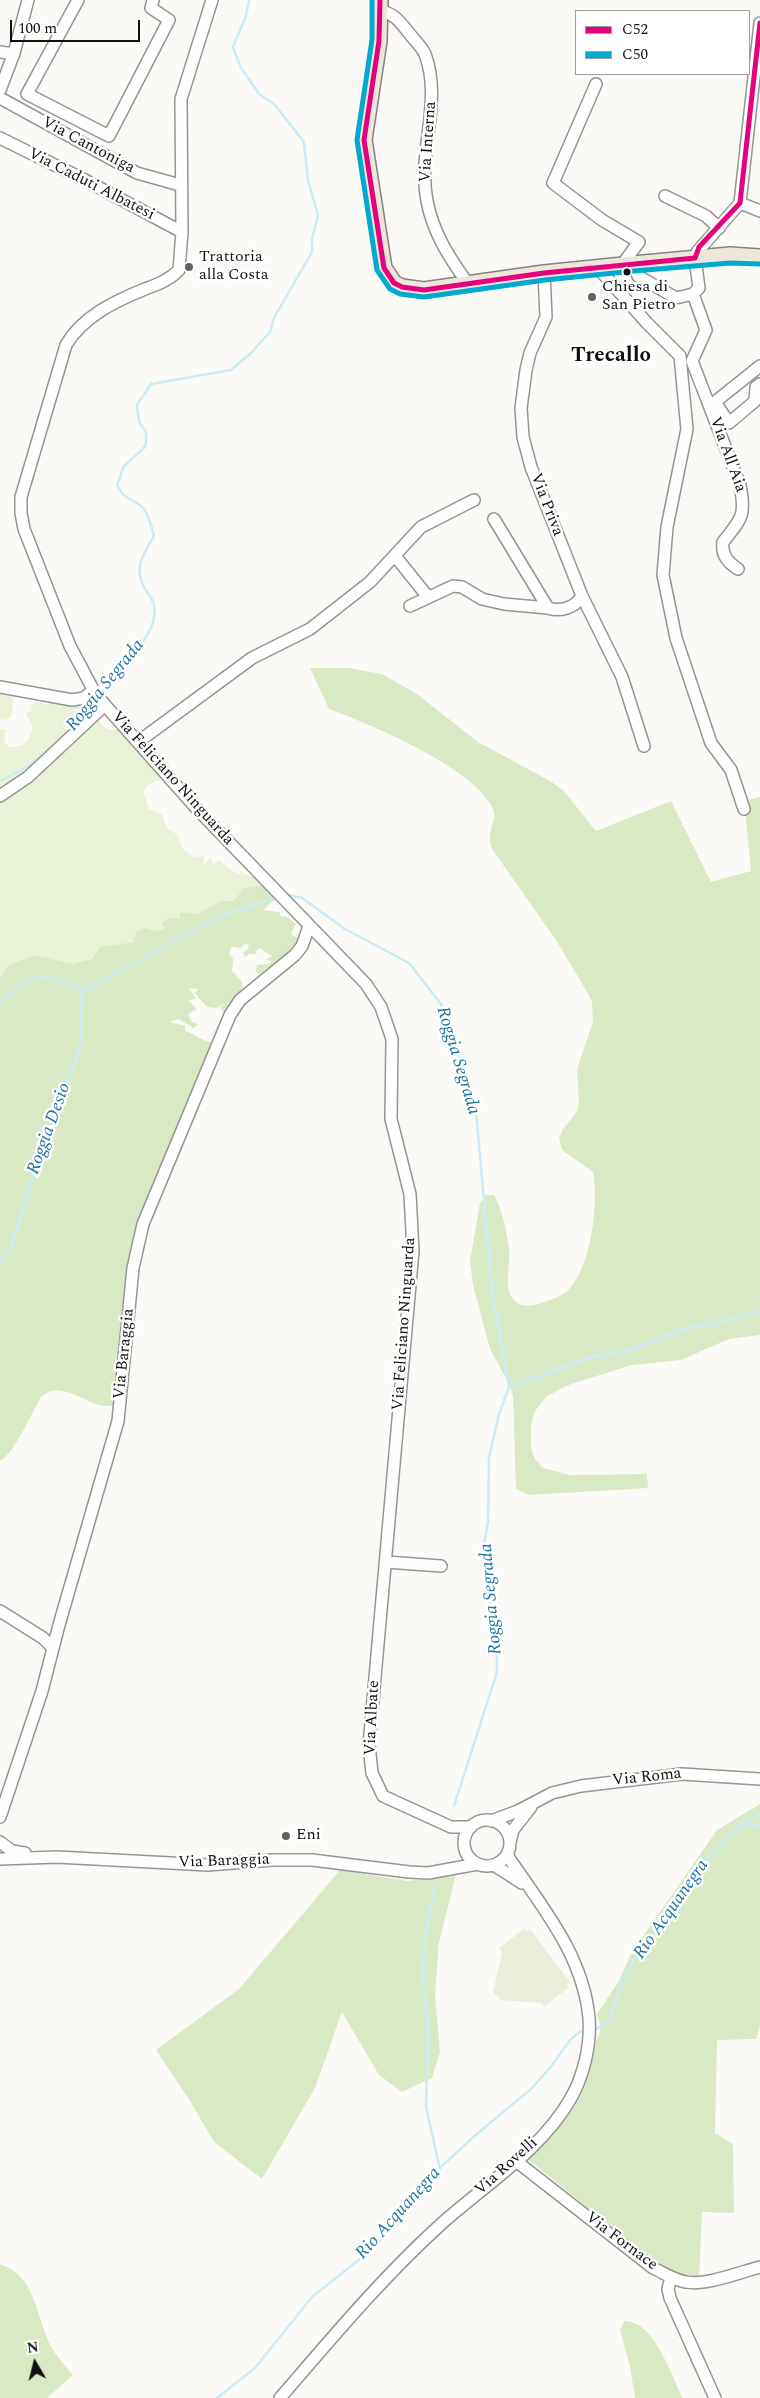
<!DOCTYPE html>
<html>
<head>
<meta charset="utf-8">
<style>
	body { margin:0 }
	#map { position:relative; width:760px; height:2398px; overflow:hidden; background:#fcfaf7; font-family:Spectral,serif }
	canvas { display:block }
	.legend { position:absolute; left:575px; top:10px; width:175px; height:65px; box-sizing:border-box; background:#fff; border:1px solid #9f9f9f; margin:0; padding:6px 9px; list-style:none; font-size:15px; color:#101010 }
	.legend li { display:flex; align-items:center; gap:10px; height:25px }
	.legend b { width:25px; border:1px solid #9f9f9f }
	.north { position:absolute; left:10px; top:2338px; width:50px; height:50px; -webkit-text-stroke:4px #fff; paint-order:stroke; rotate:352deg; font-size:14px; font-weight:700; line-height:20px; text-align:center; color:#101010 }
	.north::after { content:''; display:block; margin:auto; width:18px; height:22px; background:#101010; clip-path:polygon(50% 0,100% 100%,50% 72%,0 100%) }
	.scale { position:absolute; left:10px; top:20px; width:130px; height:22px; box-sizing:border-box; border:2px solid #101010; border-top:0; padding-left:6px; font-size:15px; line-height:18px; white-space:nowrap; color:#101010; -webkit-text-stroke:4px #fff; paint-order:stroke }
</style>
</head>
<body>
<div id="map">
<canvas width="760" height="2398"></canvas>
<ul class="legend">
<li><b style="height:6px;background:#e5007d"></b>C52</li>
<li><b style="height:6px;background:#00a9ce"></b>C50</li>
</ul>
<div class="north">N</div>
<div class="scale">100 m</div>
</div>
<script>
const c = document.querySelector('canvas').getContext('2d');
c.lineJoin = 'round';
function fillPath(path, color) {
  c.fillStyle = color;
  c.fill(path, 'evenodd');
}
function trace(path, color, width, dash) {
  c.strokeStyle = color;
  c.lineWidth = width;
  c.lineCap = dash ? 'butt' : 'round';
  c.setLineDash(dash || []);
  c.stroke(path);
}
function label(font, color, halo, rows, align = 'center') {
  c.font = font + ' Spectral,serif';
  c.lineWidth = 5;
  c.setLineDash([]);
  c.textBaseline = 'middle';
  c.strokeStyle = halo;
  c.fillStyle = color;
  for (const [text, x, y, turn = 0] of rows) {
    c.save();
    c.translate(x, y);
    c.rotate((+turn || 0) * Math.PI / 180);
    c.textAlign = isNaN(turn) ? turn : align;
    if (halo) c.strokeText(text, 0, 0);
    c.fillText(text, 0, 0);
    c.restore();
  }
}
fillPath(new Path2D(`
	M0,690L11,692L13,697L12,715L8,719L0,720Z
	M35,701L48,705L49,701L86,706V709H75L73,719L69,717L65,723V729L73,728L100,715L99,721C106,730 110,732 120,728L161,774V779L149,784L143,791L149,809L163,814C163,824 167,830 177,834L183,849L194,857L204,856L203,864L206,863L210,858L213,864L219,860L238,875L242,870L244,874L259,879L261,885L244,888L233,901H221L197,914L180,912V918L162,923L167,929L155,931L133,942L100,947L92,959L72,964L39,956L29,957L8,966L0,978V729L6,730L4,741L9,747C24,748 30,741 33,727L26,714L32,710L31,705Z`), '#e9f1d7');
fillPath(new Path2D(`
	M310,668H348L382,674L417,694L478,742L550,781L563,790L596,831L671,801L711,882L751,871L744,801L760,797V1335L729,1339L681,1360L632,1365L571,1384L547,1396L535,1411L531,1425V1448L535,1459L543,1468L570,1475L647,1474L648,1488L529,1495L516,1489L513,1396L509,1384L490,1349L473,1285L470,1261L480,1203L486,1195H494C503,1212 507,1232 509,1250C511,1264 503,1287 513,1299C519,1307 529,1306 538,1304C547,1301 558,1298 566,1292C591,1271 599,1203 593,1172L562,1150L559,1138L563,1129L576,1113L579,1103L577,1069L593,1022L592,1001L558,943L492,849C485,831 498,821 493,809C475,768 370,724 329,709Z
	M261,885L270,889L275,899L263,910L279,912L281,916L287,917L296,924L291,934L299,939L295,950L260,976L256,971L257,965L270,964L271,961L266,959L272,956L259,948L255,954H249L245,957L243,952L248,949L249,945L245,944L241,948L232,947L229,953L233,959L232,971L242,982L243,990L234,1000L228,1003L229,1008L225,1013L220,1008L224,1003L217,1008L207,1007L195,993L198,989L189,988L196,999L188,1000L197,1009L188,1014L192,1022L198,1024L194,1028L178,1019L170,1022L185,1026V1031C195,1033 201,1041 211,1042L216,1062L158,1195L139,1253L123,1401C118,1403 113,1406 108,1406C86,1406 61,1378 41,1397C32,1412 14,1454 0,1461V978L8,966L29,957L39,956L72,964L92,959L100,947L133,942L136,932L144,928L155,931L166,929L161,923L169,918H180V912L197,914L221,901H233L244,888Z
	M760,1804V2026L756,2039L717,2040L715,2133L733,2144L734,2213L702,2212L699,2279L671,2272L658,2265L528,2159C566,2121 588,2101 595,2045C596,2039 600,2035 600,2030C601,2025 598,2019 597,2014L619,1981L631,1954L717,1830Z
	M340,1870L408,1881L456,1875L439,1942L435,1995L440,2052L432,2078L402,2092L379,2075L342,2012L315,2088L262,2179L214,2142L190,2101L156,2050L239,1989Z
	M0,2264C38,2276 36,2322 53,2350C59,2359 66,2367 73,2375L47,2398H0Z
	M624,2321C655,2320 671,2376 683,2398H635L630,2367L620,2330Z`), '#dae9c5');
fillPath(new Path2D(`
	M525,1928L527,1931L530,1929L570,1982L567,1984L569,1987L544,2007L541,2003L501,2000L493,1992L502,1952L499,1948Z`), '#eaedda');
trace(new Path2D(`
	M102,696C107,690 109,682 113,676C128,655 159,635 154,605C153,600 148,593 145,589C133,567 143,555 154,536C152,528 149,516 144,509C132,496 127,504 117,485L124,466L144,448L146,443V432L139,422L137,405L151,384L231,370L250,354L270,332L274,318L312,252V239L318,215L308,180L304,142L274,104L259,94L240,66L233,47L246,16L249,0
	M72,729L97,702
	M0,781L26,768L51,748
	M285,894L302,898L345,929L409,963L441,1004L453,1034L476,1112L492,1290L509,1387L499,1414L489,1458L488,1522L484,1544L497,1640V1672L454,1806
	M83,991L218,917L278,897
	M0,1002C9,996 16,987 25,982C41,973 68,981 83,991
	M0,1263L12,1244L38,1160L79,1051C83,1031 78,1011 83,991
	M509,1387L592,1357L630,1350L684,1329L735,1319L760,1311
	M744,1823L760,1826
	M435,1884L425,1938L423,1974L428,2028L426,2107L440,2169
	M596,2029L605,2024L611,2016L622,1982L634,1960L672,1907L702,1869L708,1857L719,1850L725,1840L743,1823L760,1814
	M217,2398L255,2368L312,2297L365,2255L387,2234L413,2198L444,2164L478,2133L531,2089L550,2068L570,2040L581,2031`), '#ccebf6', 2.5);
const minor = new Path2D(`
	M78,0L27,94L109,136L169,20L151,8L153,0
	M212,0L181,99L182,232L179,270C168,281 158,284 145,289C115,301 82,317 66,345L21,497V513L24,529L70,646L96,695L198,810L366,984L381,1007L392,1039L391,1119L410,1194L413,1251L369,1745L372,1773L383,1796L451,1827H471
	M381,11C395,14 400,22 409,33C414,40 422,47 425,54C443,102 417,152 427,201C433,233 450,259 469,285
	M0,52L14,54
	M596,84L553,183L602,220L639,242L621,266
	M0,90L14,53L28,0
	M0,98L137,173L180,185
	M0,138L83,179L182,232
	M665,196L706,216L719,228
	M740,203L760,211
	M633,264L638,276L676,298L693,294L699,288L695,258L697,252L740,203L760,23
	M598,268L647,323L680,356L687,429L667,527L663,575L676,638L711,743L731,770L744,809
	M544,273L546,317L530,353L526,370L521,408L523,437L531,467L582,596L622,677L644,746
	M693,294L706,330L692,361L740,485C746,516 742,518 723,542C721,555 728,563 738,569
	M760,366L715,402L729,423L755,401L756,387L760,384
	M494,519L548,608C560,612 575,608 582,596
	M395,556L428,597
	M410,606L453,586L462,587L482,599L504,604L548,608
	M0,687L72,700L84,698L93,690
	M138,742L252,658L310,629L370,582L421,527L474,500
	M0,796L28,777L105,705
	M386,1562L441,1566
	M0,1611L43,1638L53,1648
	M0,1817L42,1691L59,1625L118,1421L133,1268L143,1224L230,1015L240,1000L295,955L302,946L309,926
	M464 1843a23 23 0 1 1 46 0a23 23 0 1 1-46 0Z
	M491,1821L518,1811L552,1793L581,1786L682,1774L760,1779
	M0,1842L12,1851L25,1853
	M510,1842L513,1830L531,1807
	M0,1859L57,1857L208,1865L273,1860H312L409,1872L428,1873L478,1864
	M494,1865L522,1883
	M516,2161L653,2268C664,2273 674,2280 686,2282C706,2286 740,2272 760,2267
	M671,2277L668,2289L670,2298L715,2398
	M280,2398C331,2339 381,2279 439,2226C483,2186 541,2151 571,2098C584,2075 591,2044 589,2018C583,1954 541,1906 507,1855`);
const major = new Path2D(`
	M380,0L379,41L364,140L384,268L394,283L402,287L424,290L544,273L633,264L730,255L760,257`);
trace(minor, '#969594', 14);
trace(major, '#848381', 18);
trace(minor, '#fffefe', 11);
trace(major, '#ede6db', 15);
trace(new Path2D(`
	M380,0L379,41L364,140L384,268L394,283L402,287L424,290L544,273L695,258
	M695,258L699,247L740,203L760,23`), '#e5007d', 5);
trace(new Path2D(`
	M372,0V40L357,140L377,270L390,289L400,294L424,297L545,280L634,271L730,263L760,264`), '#00a9ce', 5);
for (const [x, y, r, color] of [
	[189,267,5,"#636261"],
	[627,272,4.5,"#101010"],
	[592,297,5,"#636261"],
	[286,1836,5,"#636261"]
]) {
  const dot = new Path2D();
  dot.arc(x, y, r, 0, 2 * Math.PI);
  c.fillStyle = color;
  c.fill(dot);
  trace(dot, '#fff', 2);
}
label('16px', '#101010', '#fff', [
	["Via Interna",429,142,-86],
	["Via Cantoniga",88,146,28],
	["Via Caduti Albatesi",91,185,27],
	["Via All'Aia",727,455,70],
	["Via Priva",546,505,69],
	["Via Feliciano Ninguarda",172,779,48],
	["Via Feliciano Ninguarda",405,1324,-86],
	["Via Baraggia",125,1354,-84],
	["Via Albate",373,1718,-87],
	["Via Roma",647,1778,-6],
	["Via Baraggia",224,1862,-2],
	["Via Rovelli",507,2167,-42],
	["Via Fornace",621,2242,37]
]);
label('16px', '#101010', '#fff', [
	["Trattoria",199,258],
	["alla Costa",199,276],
	["Chiesa di",602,288],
	["San Pietro",602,306],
	["Eni",296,1836]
], 'left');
label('italic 18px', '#1874a3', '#fff', [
	["Roggia Segrada",106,686,-51],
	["Roggia Segrada",457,1061,73],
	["Roggia Desio",50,1129,-70],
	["Roggia Segrada",492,1599,-95],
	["Rio Acquanegra",672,1910,-55],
	["Rio Acquanegra",399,2214,-48]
]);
label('bold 21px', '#101010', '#fff', [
	["Trecallo",611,357]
]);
</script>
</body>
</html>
